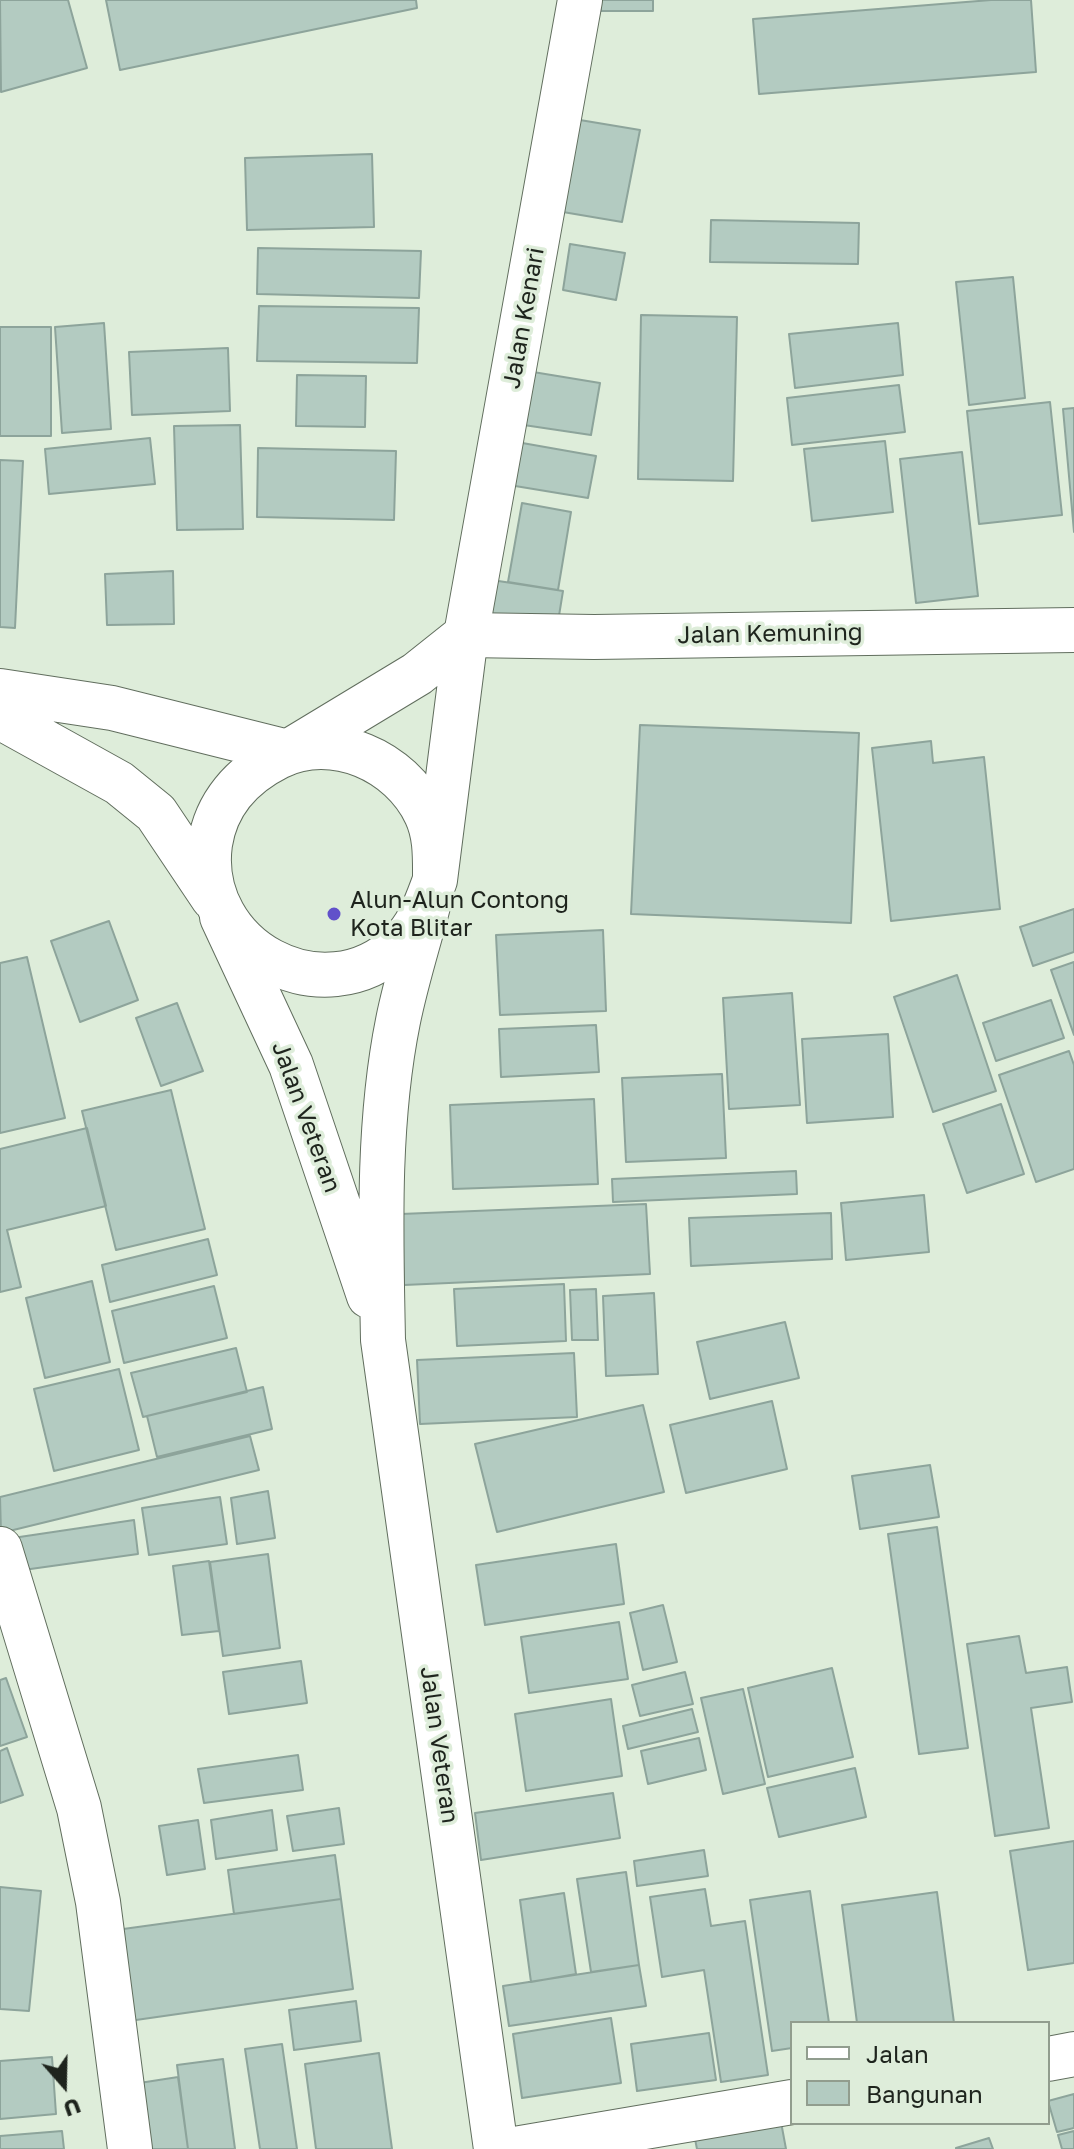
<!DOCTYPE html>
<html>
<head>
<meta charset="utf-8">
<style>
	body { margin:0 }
	#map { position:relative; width:1074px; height:2149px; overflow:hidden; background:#deedda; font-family:"Golos Text",sans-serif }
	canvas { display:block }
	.legend { position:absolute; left:790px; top:2021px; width:260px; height:104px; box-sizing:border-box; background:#deedda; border:2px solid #919d8e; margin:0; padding:10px 14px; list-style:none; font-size:24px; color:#1e241d }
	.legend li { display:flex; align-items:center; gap:16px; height:40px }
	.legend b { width:40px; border:2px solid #919d8e }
	.north { position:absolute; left:24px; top:2045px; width:80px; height:80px; -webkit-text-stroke:6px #deedda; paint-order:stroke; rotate:160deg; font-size:22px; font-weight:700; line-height:32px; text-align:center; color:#1e241d }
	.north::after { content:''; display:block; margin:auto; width:28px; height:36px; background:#1e241d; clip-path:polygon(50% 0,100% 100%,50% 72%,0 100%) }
</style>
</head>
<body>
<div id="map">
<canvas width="1074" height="2149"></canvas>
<ul class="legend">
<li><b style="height:10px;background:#fff"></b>Jalan</li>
<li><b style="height:22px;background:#b3cbc1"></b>Bangunan</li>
</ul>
<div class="north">U</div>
</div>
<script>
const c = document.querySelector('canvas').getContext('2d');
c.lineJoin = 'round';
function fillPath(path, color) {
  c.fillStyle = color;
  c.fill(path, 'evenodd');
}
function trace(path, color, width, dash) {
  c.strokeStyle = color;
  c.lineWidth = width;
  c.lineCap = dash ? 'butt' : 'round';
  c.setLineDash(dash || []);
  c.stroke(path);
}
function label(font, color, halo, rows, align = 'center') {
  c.font = font + ' "Golos Text",sans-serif';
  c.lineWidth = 7;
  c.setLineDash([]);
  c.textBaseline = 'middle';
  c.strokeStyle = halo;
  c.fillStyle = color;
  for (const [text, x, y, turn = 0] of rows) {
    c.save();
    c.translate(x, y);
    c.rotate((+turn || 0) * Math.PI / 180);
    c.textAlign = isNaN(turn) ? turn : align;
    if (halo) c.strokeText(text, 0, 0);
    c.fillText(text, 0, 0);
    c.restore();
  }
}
const building = new Path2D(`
	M0,0H68L87,68L1,92Z
	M106,0H416L417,8L120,70Z
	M601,0H653V11H601Z
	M991,0H1031L1036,72L759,94L753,19Z
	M574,119L640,130L622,222L557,211Z
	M372,154L374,227L247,230L245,158Z
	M711,220L859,223L858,264L710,262Z
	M570,244L625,253L616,300L563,290Z
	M258,248L421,251L419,298L257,294Z
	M1013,277L1025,398L969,405L956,282Z
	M259,306L419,308L417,363L257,361Z
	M641,315L737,317L733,481L638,479Z
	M104,323L111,429L62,433L55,327Z
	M898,323L903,375L795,388L789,334Z
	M0,327H51V436H0Z
	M228,348L230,411L132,415L129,352Z
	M527,371L600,383L591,435L517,424Z
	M297,375L366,376L365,427L296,426Z
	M899,385L905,432L792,445L787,398Z
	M1050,402L1062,515L979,524L967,411Z
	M1074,408V532L1063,409Z
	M240,425L243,529L177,530L174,426Z
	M150,438L155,484L49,494L45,449Z
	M511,441L596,456L588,498L503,484Z
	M885,441L893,512L812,521L804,449Z
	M258,448L396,451L394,520L257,517Z
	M962,452L978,596L916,603L900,459Z
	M0,460L23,461L15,628L0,627Z
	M522,503L571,512L558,590L508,582Z
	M173,571L174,624L107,625L105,574Z
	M492,580L563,591L557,628L486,615Z
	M640,725L859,733L851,923L631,914Z
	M931,741L933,763L984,757L1000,909L891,921L872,748Z
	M1074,909V952L1033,966L1020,927Z
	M109,921L138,1000L80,1022L51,941Z
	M603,930L606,1011L500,1015L496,935Z
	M27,957L65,1118L0,1133V963Z
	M1074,962V1035L1051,970Z
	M957,975L996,1091L933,1112L894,997Z
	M792,993L800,1105L729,1109L723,998Z
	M1051,1000L1064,1038L996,1061L983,1023Z
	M177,1003L203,1071L161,1086L136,1018Z
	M596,1025L599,1072L501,1077L499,1029Z
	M888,1034L893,1117L807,1123L802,1039Z
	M1069,1051L1074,1065V1169L1036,1182L999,1075Z
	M722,1074L726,1158L626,1162L622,1078Z
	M171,1090L205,1229L116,1250L82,1111Z
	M594,1099L598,1184L453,1189L450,1105Z
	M1001,1104L1024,1174L967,1193L943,1124Z
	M87,1128L106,1206L7,1230L21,1287L0,1292V1149Z
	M796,1171L797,1194L613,1202L612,1179Z
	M924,1195L929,1252L846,1260L841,1203Z
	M646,1204L650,1274L404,1285L401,1214Z
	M831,1213L832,1259L691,1266L689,1218Z
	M208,1239L217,1275L110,1302L102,1265Z
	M92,1281L110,1362L45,1378L26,1298Z
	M564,1284L566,1341L457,1346L454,1289Z
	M214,1286L227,1338L124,1363L112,1311Z
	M596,1289L598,1340H572L570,1290Z
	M654,1293L658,1374L606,1376L603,1296Z
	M785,1322L799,1378L710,1399L697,1342Z
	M236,1348L247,1392L143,1417L131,1373Z
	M574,1353L577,1417L420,1424L417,1360Z
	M119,1369L139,1450L54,1471L34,1389Z
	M263,1387L272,1429L157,1457L147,1416Z
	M772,1401L787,1469L686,1493L670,1425Z
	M643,1405L664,1492L497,1532L475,1444Z
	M250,1436L259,1470L1,1533L0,1497Z
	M930,1465L939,1517L860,1529L852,1476Z
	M268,1491L275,1538L237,1544L231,1498Z
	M220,1497L227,1544L149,1555L142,1508Z
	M134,1520L138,1554L9,1572L6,1539Z
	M937,1527L968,1748L919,1754L888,1534Z
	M616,1544L624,1604L485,1625L476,1565Z
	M268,1554L280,1648L223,1656L210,1562Z
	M209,1561L219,1631L182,1635L173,1566Z
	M663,1605L677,1662L643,1670L630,1613Z
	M619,1622L628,1679L529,1693L521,1637Z
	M1019,1636L1026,1673L1067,1667L1072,1702L1031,1708L1049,1828L995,1836L967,1644Z
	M301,1661L307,1703L229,1714L223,1672Z
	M832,1668L853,1757L768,1777L748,1688Z
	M685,1672L693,1704L640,1716L632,1685Z
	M6,1678L27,1737L0,1746V1680Z
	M743,1689L765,1784L723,1794L701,1698Z
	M611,1699L622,1776L526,1791L515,1714Z
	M692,1709L698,1732L628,1749L623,1726Z
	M699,1738L706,1770L648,1784L641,1751Z
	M7,1748L23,1795L0,1803V1751Z
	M298,1755L303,1790L204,1803L198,1769Z
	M855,1768L866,1817L779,1837L767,1788Z
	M613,1793L620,1838L481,1860L475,1813Z
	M339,1808L344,1844L293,1851L287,1816Z
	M272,1810L277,1850L216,1859L211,1820Z
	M198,1820L205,1869L167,1875L159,1826Z
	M1074,1841V1963L1028,1970L1010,1851Z
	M704,1850L708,1876L637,1886L634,1861Z
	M335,1855L341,1899L234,1914L228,1870Z
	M626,1872L639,1965L591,1972L577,1879Z
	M0,1887L41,1891L29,2011L0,2009Z
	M705,1889L711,1926L745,1921L768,2075L721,2082L704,1970L662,1977L650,1897Z
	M810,1891L829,2023H792V2048L772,2051L750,1900Z
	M937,1892L954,2023H857L842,1905Z
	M564,1893L576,1974L531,1982L520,1900Z
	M341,1899L353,1989L129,2021L116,1930Z
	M639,1965L646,2006L509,2026L503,1986Z
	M356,2001L361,2041L294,2050L289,2010Z
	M611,2018L621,2083L522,2098L513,2034Z
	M709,2033L716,2080L637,2091L631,2044Z
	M282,2044L297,2149H260L245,2049Z
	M379,2053L392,2149H316L305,2064Z
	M52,2057L56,2114L0,2119V2061Z
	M223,2059L235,2149H188L177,2065Z
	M178,2077L188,2149H142L133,2084Z
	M1074,2094V2128L1057,2132L1048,2101Z
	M781,2122L786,2149H697L695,2139Z
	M62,2131L64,2149H0V2136Z
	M1074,2131V2149H1062L1058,2135Z
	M989,2138L993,2149H956V2148Z`);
fillPath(building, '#b3cbc1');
trace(building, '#8da49b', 2);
const minor = new Path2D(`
	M466,635L594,637L1074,630
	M0,1549L79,1808L98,1902L130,2149
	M1048,2059L1074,2054
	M515,2149L792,2102`);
const major = new Path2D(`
	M429,902C419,941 406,981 398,1021C377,1125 381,1235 383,1340L496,2149
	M222,917L291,1065L369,1296`);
const highway = new Path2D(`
	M0,691L112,708L288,752L417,674L466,635
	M0,717L119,783L156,813L213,898
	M435,880C435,858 436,835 426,814C401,761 333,730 278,757C242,775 216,804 210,844C196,948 323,1018 400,944C419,926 426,904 435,880L466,635L580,0`);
trace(minor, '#616e5e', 46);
trace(major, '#616e5e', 46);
trace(highway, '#616e5e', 46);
trace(minor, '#fff', 44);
trace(major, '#fff', 44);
trace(highway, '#fff', 44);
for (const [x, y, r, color] of [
	[334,914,8,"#6151ca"]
]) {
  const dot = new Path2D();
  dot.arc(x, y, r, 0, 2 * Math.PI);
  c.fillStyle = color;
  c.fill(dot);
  trace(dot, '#deedda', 3);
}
label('24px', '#1e241d', '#deedda', [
	["Jalan Kenari",524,318,-80],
	["Jalan Kemuning",770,634,-1],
	["Jalan Veteran",306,1117,70],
	["Jalan Veteran",439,1745,82]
]);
label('24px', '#1e241d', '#deedda', [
	["Alun-Alun Contong",350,900],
	["Kota Blitar",350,928]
], 'left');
</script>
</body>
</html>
